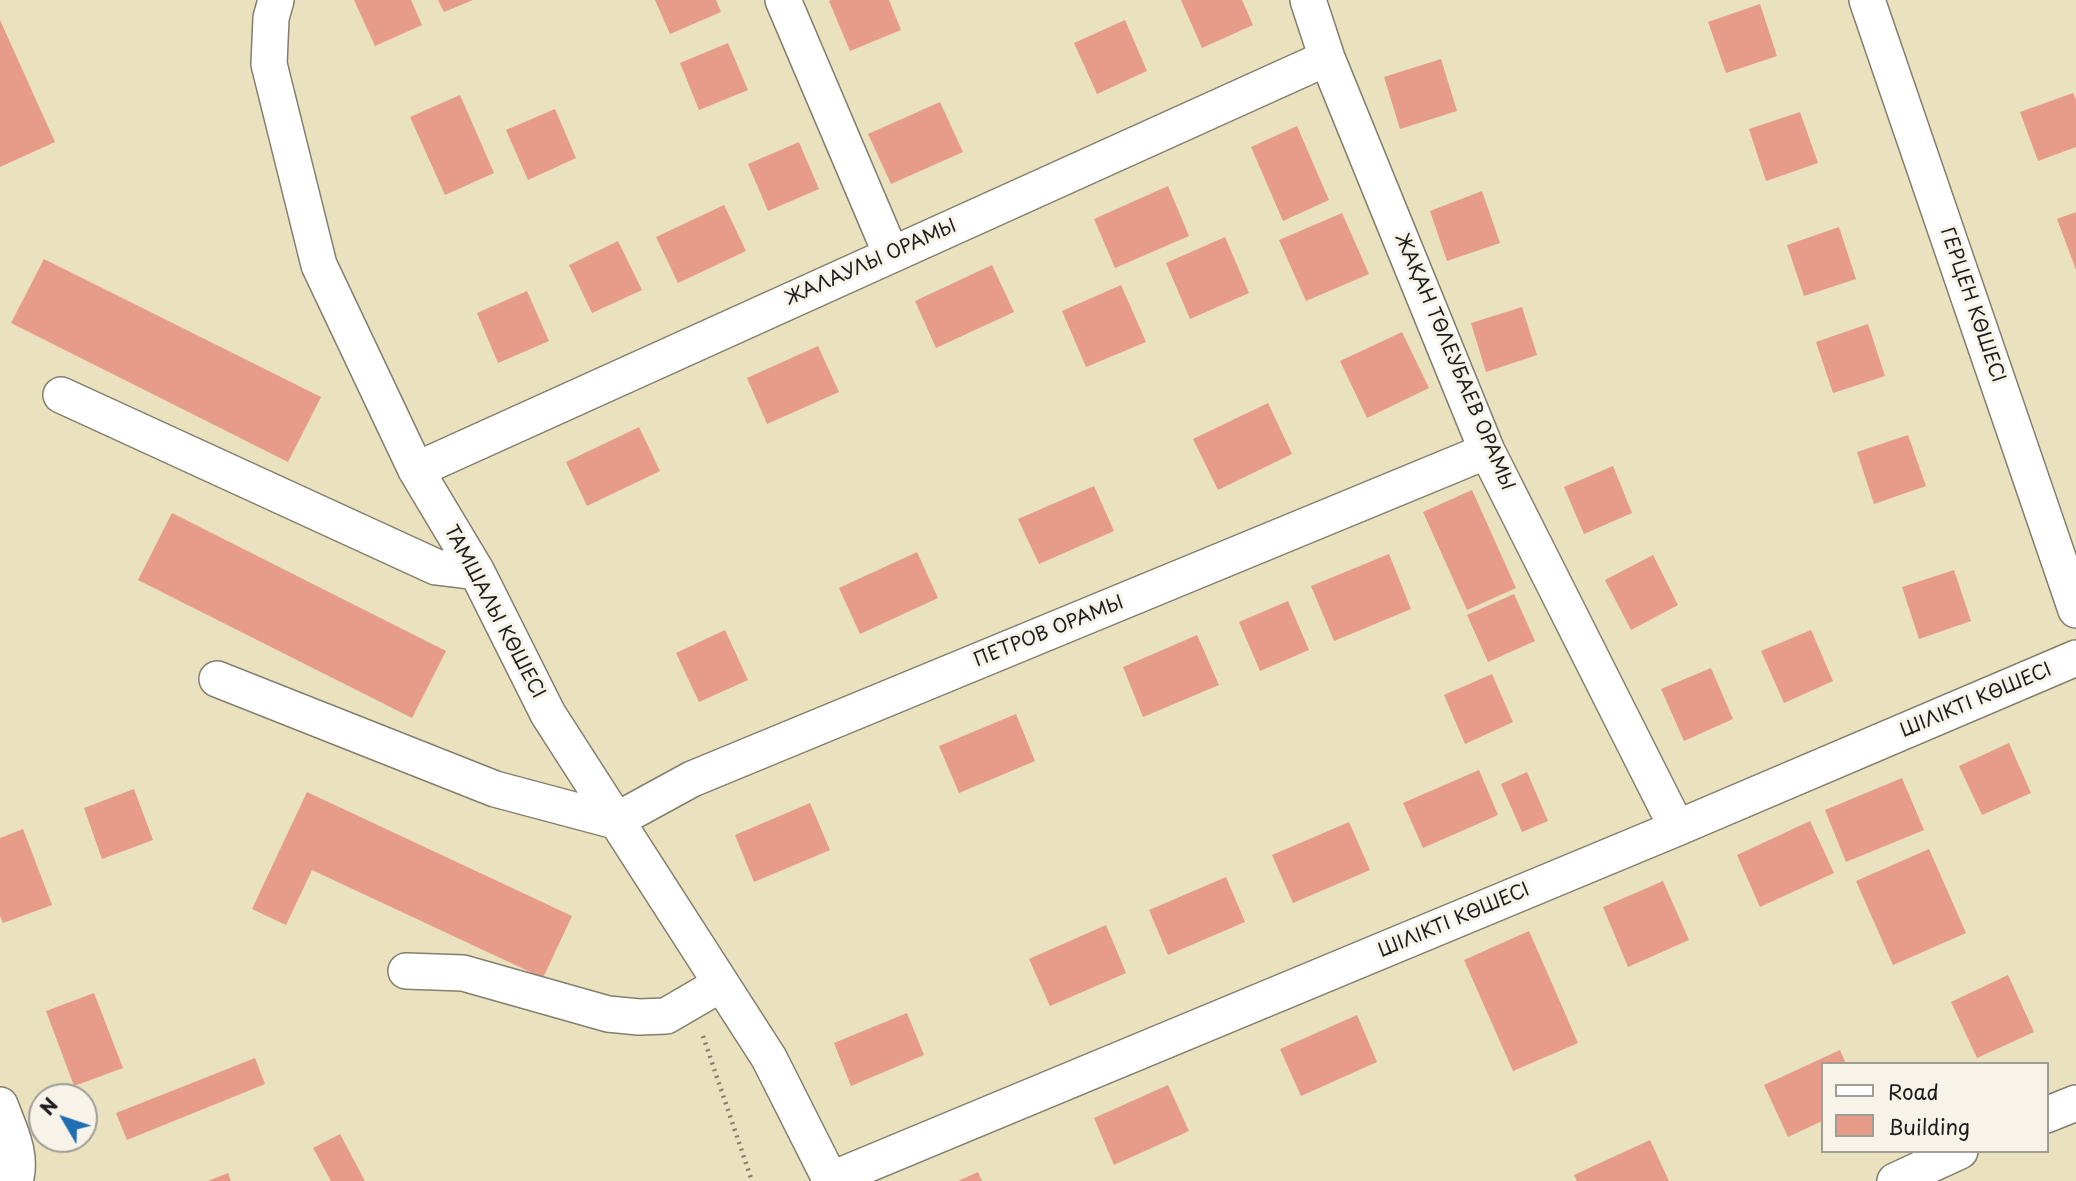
<!DOCTYPE html>
<html>
<head>
<meta charset="utf-8">
<style>
	body { margin:0 }
	#map { position:relative; width:2076px; height:1181px; overflow:hidden; background:#eae1bf; font-family:"Playpen Sans",sans-serif }
	canvas { display:block }
	.legend { position:absolute; left:1821px; top:1062px; width:228px; height:91px; box-sizing:border-box; background:#f7f3e8; border:2px solid #9f9d96; margin:0; padding:9px 12px; list-style:none; font-size:21px; color:#1c1c1c }
	.legend li { display:flex; align-items:center; gap:14px; height:35px }
	.legend b { width:35px; border:2px solid #9f9d96 }
	.north { position:absolute; left:28px; top:1083px; width:70px; height:70px; box-sizing:border-box; background:#f7f3e8; border:2px solid #9f9d96; border-radius:50%; rotate:309deg; font-size:19px; font-weight:700; line-height:28px; text-align:center; color:#1c1c1c }
	.north::after { content:''; display:block; margin:auto; width:24px; height:32px; background:#1f6fb2; clip-path:polygon(50% 0,100% 100%,50% 72%,0 100%) }
</style>
</head>
<body>
<div id="map">
<canvas width="2076" height="1181"></canvas>
<ul class="legend">
<li><b style="height:9px;background:#fff"></b>Road</li>
<li><b style="height:19px;background:#e69c89"></b>Building</li>
</ul>
<div class="north">N</div>
</div>
<script>
const c = document.querySelector('canvas').getContext('2d');
c.lineJoin = 'round';
function fillPath(path, color) {
  c.fillStyle = color;
  c.fill(path, 'evenodd');
}
function trace(path, color, width, dash) {
  c.strokeStyle = color;
  c.lineWidth = width;
  c.lineCap = dash ? 'butt' : 'round';
  c.setLineDash(dash || []);
  c.stroke(path);
}
function label(font, color, halo, rows, align = 'center') {
  c.font = font + ' "Playpen Sans",sans-serif';
  c.lineWidth = 6;
  c.setLineDash([]);
  c.textBaseline = 'middle';
  c.strokeStyle = halo;
  c.fillStyle = color;
  for (const [text, x, y, turn = 0] of rows) {
    c.save();
    c.translate(x, y);
    c.rotate((+turn || 0) * Math.PI / 180);
    c.textAlign = isNaN(turn) ? turn : align;
    if (halo) c.strokeText(text, 0, 0);
    c.fillText(text, 0, 0);
    c.restore();
  }
}
fillPath(new Path2D(`
	M354,0H411L422,25L375,46Z
	M438,0H473L444,12Z
	M655,0H716L721,12L670,34Z
	M831,0H889L901,30L850,51L829,1Z
	M1181,0H1242L1253,25L1202,48Z
	M1760,4L1777,56L1726,73L1708,22Z
	M0,20L55,142L0,167Z
	M1125,20L1147,71L1097,94L1074,43Z
	M728,43L748,90L699,110L680,63Z
	M1441,59L1457,111L1400,129L1384,77Z
	M2073,93L2076,100V147L2038,161L2020,112Z
	M460,95L494,173L445,195L410,117Z
	M940,102L963,152L891,184L868,134Z
	M555,109L576,158L528,180L506,130Z
	M1800,112L1818,163L1766,181L1749,129Z
	M1297,126L1329,200L1283,221L1251,147Z
	M799,142L819,189L768,211L748,164Z
	M1168,186L1189,236L1115,268L1094,219Z
	M1482,191L1500,243L1447,261L1430,211Z
	M724,205L746,251L678,283L656,237Z
	M2076,212V270L2057,219Z
	M1342,213L1369,274L1306,301L1279,240Z
	M1839,227L1856,279L1804,296L1787,245Z
	M1225,237L1249,293L1190,319L1166,263Z
	M618,241L642,290L592,313L569,265Z
	M44,259L321,397L288,462L11,323Z
	M992,265L1014,312L936,348L915,301Z
	M1121,285L1146,342L1086,367L1062,311Z
	M527,291L549,341L498,363L477,313Z
	M1522,307L1537,355L1486,372L1471,323Z
	M1868,324L1885,376L1833,393L1816,342Z
	M1402,332L1429,388L1367,418L1340,361Z
	M818,346L839,392L767,424L747,378Z
	M1268,403L1292,454L1218,490L1193,439Z
	M639,427L660,471L587,506L566,462Z
	M1908,435L1926,486L1874,504L1857,452Z
	M1613,466L1632,513L1584,534L1564,487Z
	M1094,486L1114,531L1039,564L1018,519Z
	M1472,490L1516,588L1467,610L1423,512Z
	M172,513L446,651L412,718L138,580Z
	M917,552L938,598L860,634L839,588Z
	M1389,554L1411,609L1334,641L1311,586Z
	M1653,555L1678,605L1631,630L1605,580Z
	M1954,570L1971,621L1919,639L1902,587Z
	M1514,594L1535,641L1488,662L1467,615Z
	M1288,601L1309,650L1260,671L1239,622Z
	M725,630L748,680L699,702L676,653Z
	M1811,630L1833,681L1784,703L1761,651Z
	M1197,635L1219,685L1143,717L1123,667Z
	M1711,668L1733,719L1684,741L1661,689Z
	M1492,674L1513,722L1465,744L1444,695Z
	M1016,714L1035,761L959,793L939,746Z
	M2009,743L2031,793L1982,815L1959,766Z
	M1479,770L1498,815L1423,848L1403,803Z
	M1527,772L1548,821L1522,832L1501,784Z
	M1902,778L1924,830L1846,862L1825,810Z
	M134,789L153,840L102,859L84,808Z
	M307,792L572,916L543,978L312,870L286,925L252,909Z
	M810,803L830,850L754,882L735,835Z
	M1810,821L1834,873L1760,907L1737,855Z
	M1349,822L1370,870L1293,903L1272,855Z
	M23,829L52,905L3,923L0,916V838Z
	M1929,849L1966,933L1893,965L1856,881Z
	M1226,877L1245,922L1168,955L1149,910Z
	M1663,881L1689,940L1628,967L1603,907Z
	M1106,925L1126,973L1050,1006L1029,959Z
	M1529,931L1578,1043L1513,1071L1464,960Z
	M2008,975L2034,1032L1977,1058L1951,1002Z
	M94,993L123,1068L74,1086L46,1011Z
	M907,1013L924,1055L851,1086L834,1043Z
	M1357,1015L1377,1062L1301,1096L1280,1049Z
	M1840,1050L1846,1064H1822V1121L1788,1137L1764,1085Z
	M255,1058L265,1084L127,1140L116,1113Z
	M1168,1085L1189,1131L1114,1165L1094,1118Z
	M340,1134L365,1181H331L313,1148Z
	M1650,1140L1669,1181H1577L1574,1175Z
	M978,1172L982,1181H958Z
	M228,1173L231,1181H208Z`), '#e69c89');
const minor = new Path2D(`
	M276,0L271,18L269,64L319,265L416,470L477,572L548,714L769,1058L831,1181
	M783,0L891,254
	M1308,0L1327,58L1487,451L1677,828
	M1867,0L2076,610
	M61,395L436,567L477,572
	M416,470L1327,58
	M217,679L495,789L615,821L692,779L1487,451
	M406,971L463,973L608,1014L639,1017L666,1016L721,984
	M0,1105C9,1129 23,1155 15,1181
	M2046,1115L2076,1103
	M830,1180L1677,828L2076,658
	M1895,1181L1960,1151`);
trace(minor, '#837e6e', 38);
trace(new Path2D(`
	M703,1036L752,1181`), '#837e6e', 4.5, [2, 5]);
trace(minor, '#fff', 35);
label('19px', '#1c1c1c', '#f7f3e8', [
	["ЖАЛАУЛЫ ОРАМЫ",871,263,-24],
	["ГЕРЦЕН КӨШЕСІ",1972,305,71],
	["ЖАҚАН ТӨЛЕУБАЕВ ОРАМЫ",1454,362,67],
	["ТАМШАЛЫ КӨШЕСІ",494,612,62],
	["ПЕТРОВ ОРАМЫ",1049,632,-22],
	["ШІЛІКТІ КӨШЕСІ",1976,701,-23],
	["ШІЛІКТІ КӨШЕСІ",1454,921,-23]
]);
</script>
</body>
</html>
